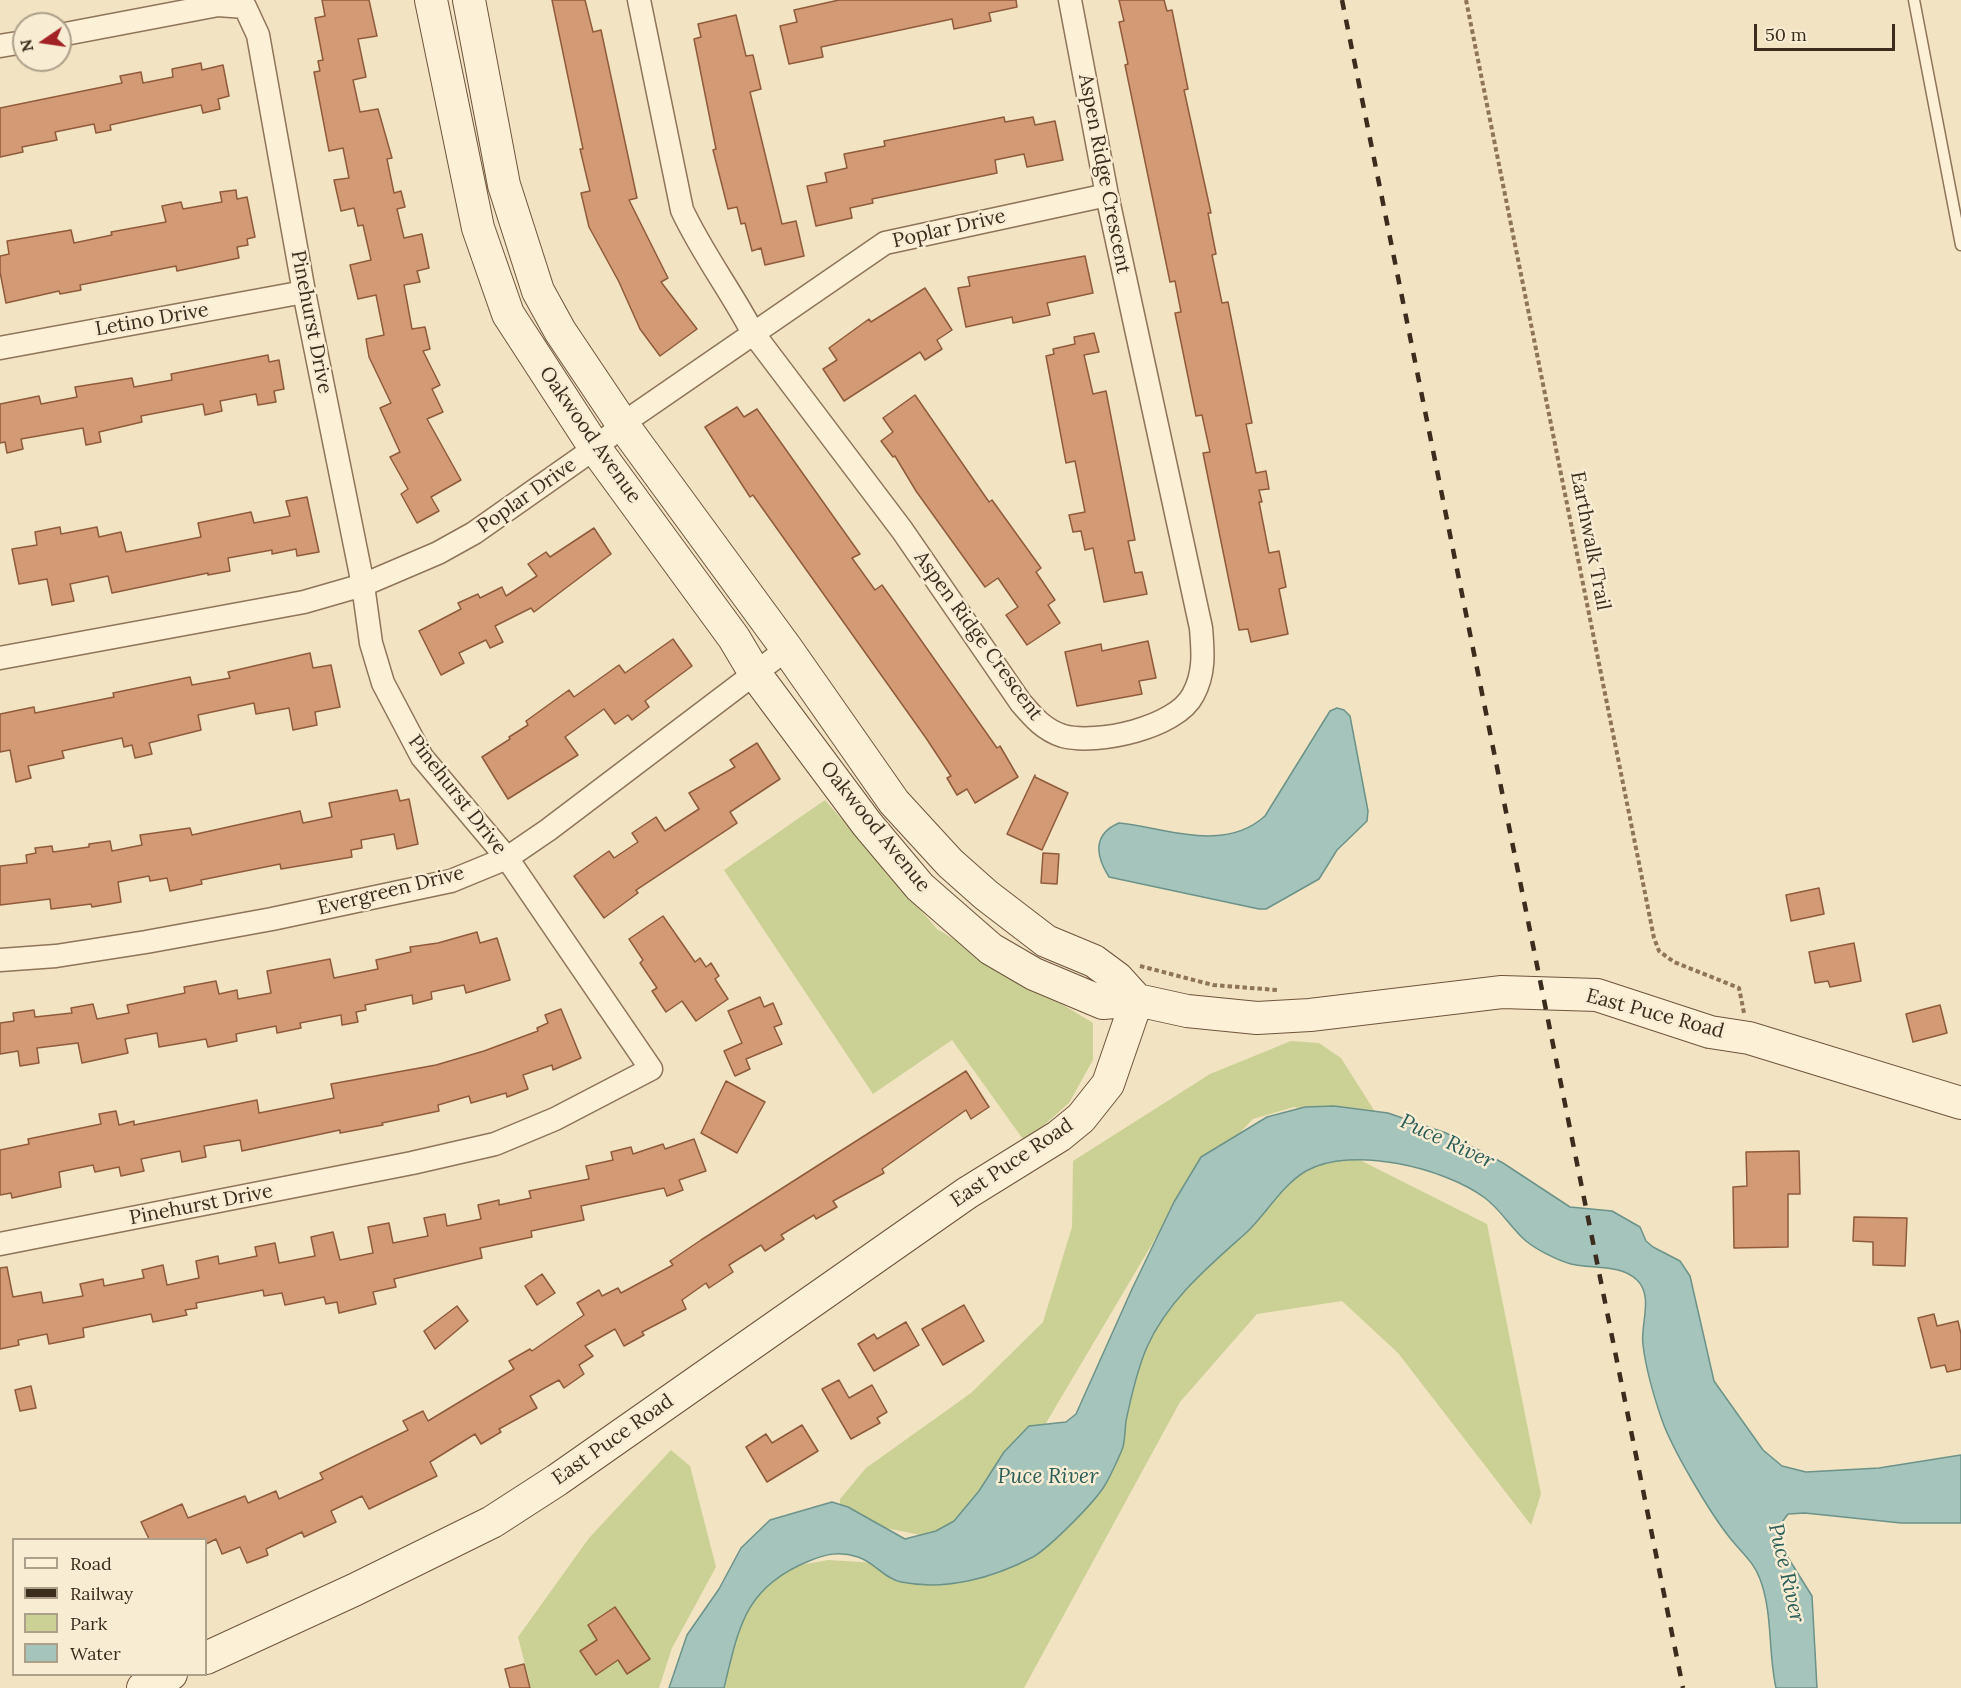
<!DOCTYPE html>
<html>
<head>
<meta charset="utf-8">
<style>
	body { margin:0 }
	#map { position:relative; width:1961px; height:1688px; overflow:hidden; background:#f2e3c2; font-family:Lora,serif }
	canvas { display:block }
	.legend { position:absolute; left:12px; top:1538px; width:195px; height:138px; box-sizing:border-box; background:#f8edd3; border:2px solid #ada08a; margin:0; padding:8px 10px; list-style:none; font-size:18px; color:#3c2c1d }
	.legend li { display:flex; align-items:center; gap:12px; height:30px }
	.legend b { width:30px; border:2px solid #ada08a }
	.north { position:absolute; left:12px; top:12px; width:60px; height:60px; box-sizing:border-box; background:#f8edd3; border:2px solid #ada08a; border-radius:50%; rotate:257deg; font-size:16px; font-weight:700; line-height:24px; text-align:center; color:#3c2c1d }
	.north::after { content:''; display:block; margin:auto; width:21px; height:27px; background:#a22225; clip-path:polygon(50% 0,100% 100%,50% 72%,0 100%) }
	.scale { position:absolute; left:1754px; top:24px; width:141px; height:27px; box-sizing:border-box; border:3px solid #3c2c1d; border-top:0; padding-left:8px; font-size:18px; line-height:21px; white-space:nowrap; color:#3c2c1d; -webkit-text-stroke:4px #f8edd3; paint-order:stroke }
</style>
</head>
<body>
<div id="map">
<canvas width="1961" height="1688"></canvas>
<ul class="legend">
<li><b style="height:8px;background:#fcf0d7"></b>Road</li>
<li><b style="height:8px;background:#3c2c1d"></b>Railway</li>
<li><b style="height:16px;background:#cbd195"></b>Park</li>
<li><b style="height:16px;background:#a5c4bb"></b>Water</li>
</ul>
<div class="north">N</div>
<div class="scale">50 m</div>
</div>
<script>
const c = document.querySelector('canvas').getContext('2d');
c.lineJoin = 'round';
function fillPath(path, color) {
  c.fillStyle = color;
  c.fill(path, 'evenodd');
}
function trace(path, color, width, dash) {
  c.strokeStyle = color;
  c.lineWidth = width;
  c.lineCap = dash ? 'butt' : 'round';
  c.setLineDash(dash || []);
  c.stroke(path);
}
function label(font, color, halo, rows, align = 'center') {
  c.font = font + ' Lora,serif';
  c.lineWidth = 5;
  c.setLineDash([]);
  c.textBaseline = 'middle';
  c.strokeStyle = halo;
  c.fillStyle = color;
  for (const [text, x, y, turn = 0] of rows) {
    c.save();
    c.translate(x, y);
    c.rotate((+turn || 0) * Math.PI / 180);
    c.textAlign = isNaN(turn) ? turn : align;
    if (halo) c.strokeText(text, 0, 0);
    c.fillText(text, 0, 0);
    c.restore();
  }
}
fillPath(new Path2D(`
	M825,800L937,929L1093,1023V1060L1069,1103L1025,1142L952,1040L873,1094L724,870Z
	M1291,1041L1319,1043L1341,1058L1382,1123L1294,1107L1253,1119L1184,1190L1036,1440L951,1531L921,1535L840,1519V1499L866,1468L971,1393L1043,1322L1072,1227L1073,1161L1210,1074Z
	M1328,1144L1487,1224L1541,1494L1531,1525L1398,1353L1342,1301L1257,1314L1180,1402L1024,1688H701L741,1591L790,1567L828,1560L974,1569L1142,1332Z
	M671,1450L690,1466L716,1567L672,1648L659,1688H531L518,1637L589,1538Z`), '#cbd195');
const water = new Path2D(`
	M1337,708L1344,710L1350,716L1368,811L1367,821L1337,850L1319,879L1266,909H1259L1109,877C1095,855 1093,834 1119,823C1168,828 1224,853 1265,816L1330,711Z
	M1334,1106L1388,1113L1446,1133L1503,1163L1570,1207L1612,1211L1640,1227L1646,1241L1653,1247L1680,1261L1690,1276L1714,1381L1763,1450L1782,1466L1806,1472L1879,1468L1961,1455V1523H1901L1805,1513L1788,1514L1777,1529L1782,1548L1812,1596L1817,1688H1776C1768,1653 1773,1613 1760,1579C1754,1562 1741,1552 1730,1538C1710,1513 1672,1449 1662,1420C1654,1397 1646,1369 1643,1345C1640,1325 1654,1296 1637,1280C1621,1264 1591,1269 1571,1264C1557,1260 1537,1250 1526,1241C1511,1228 1501,1210 1485,1198C1445,1168 1352,1145 1306,1171C1281,1186 1267,1213 1247,1232C1209,1266 1168,1300 1147,1347C1137,1370 1131,1397 1126,1421C1125,1429 1125,1439 1123,1447C1121,1453 1109,1479 1105,1485C1095,1502 1050,1547 1033,1557C993,1578 946,1591 901,1582C885,1579 874,1562 858,1557C839,1551 826,1554 809,1561C745,1587 739,1626 724,1688H669L687,1635L719,1589L741,1548L770,1520L832,1502L848,1507L905,1539L936,1531L954,1521L979,1491L1004,1452L1029,1426L1066,1422L1076,1414L1132,1289L1174,1202L1201,1157L1267,1117L1305,1107Z`);
fillPath(water, '#a5c4bb');
trace(water, '#6b9389', 1.5);
const building = new Path2D(`
	M322,0H369L377,36L358,39L366,77L353,80L360,112L378,109L392,158L387,159L394,193L401,191L405,207L397,209L404,238L422,234L429,268L417,271L420,282L404,285L412,329L425,327L430,349L423,351L440,385L432,389L443,412L427,419L461,480L431,497L439,511L417,523L401,494L408,489L390,457L400,452L380,408L391,403L369,357L366,339L384,335L376,295L358,299L350,265L371,260L363,225L358,226L354,208L341,211L334,180L349,178L343,148L329,151L314,72L320,71L318,61L323,60L315,18L325,16Z
	M552,0H585L593,32L601,30L637,198L629,200L668,278L661,282L697,329L660,356L640,329L619,282L589,227L581,193L590,191L580,149H583Z
	M839,0H1016L1017,7L989,13L991,21L954,29L952,19L821,47L823,57L789,64L780,26L797,22L794,10Z
	M1119,0H1164L1167,11L1172,10L1188,89L1184,90L1211,213H1208L1216,254L1212,255L1222,303L1228,302L1252,423L1246,424L1256,473L1266,471L1269,489L1259,490L1262,502H1259L1269,553L1279,551L1286,587L1279,589L1288,634L1251,642L1248,629L1239,630L1203,453L1210,452L1202,415L1196,416L1175,313L1181,312L1175,281L1170,282L1125,65L1128,64L1119,22L1124,21Z
	M736,15L746,56L753,55L761,89L750,92L782,224L796,221L804,256L765,265L761,248L752,251L745,223L741,224L737,207L728,209L713,150L716,149L694,39L701,37L698,24Z
	M201,63L202,70L223,65L229,96L218,99L220,109L203,113L201,105L110,125L111,130L96,133L94,124L55,132L57,140L22,147L23,152L0,157V108L122,83L120,76L141,72L143,83L173,77L172,69Z
	M1004,117L1005,122L1033,117L1035,125L1055,121L1063,160L1027,167L1024,154L995,160L997,173L872,199L873,203L850,208L852,218L816,226L807,186L827,182L825,173L847,168L844,154L885,146L884,141Z
	M236,190L237,199L247,197L255,237L247,239L248,245L237,247L239,258L177,271L176,266L80,285L81,290L60,294L59,291L6,303L0,272V256L9,254L7,241L71,230L74,243L112,235L111,232L166,222L162,206L181,202L183,209L222,202L220,192Z
	M1085,256L1093,293L1047,303L1050,315L1013,323L1012,317L966,327L958,288L970,286L968,277Z
	M925,288L952,330L937,340L942,349L925,360L920,352L844,401L823,369L837,360L829,348L869,319L871,322Z
	M1094,333L1099,352L1084,355L1093,394L1106,391L1135,540L1128,541L1135,573L1142,572L1147,594L1104,602L1093,548L1085,550L1081,531L1073,532L1069,515L1085,512L1075,461L1066,463L1046,356L1054,354L1053,349L1075,344L1074,337Z
	M268,355L269,362L279,360L284,389L274,391L276,402L258,405L256,394L220,401L222,411L205,415L203,404L141,416L142,422L99,432L101,442L86,445L83,428L21,439L23,449L7,453L5,442L0,443V404L39,396L41,404L77,397L75,387L132,378L134,387L172,380L171,374Z
	M915,395L989,502L992,500L1041,568L1036,572L1055,600L1048,605L1060,623L1027,645L1006,615L1018,607L998,578L985,587L916,491L895,456L893,457L881,441L893,432L883,418Z
	M737,407L744,417L757,409L860,554L852,558L875,590L882,585L997,748L1000,746L1018,777L975,803L967,789L957,795L947,778L951,776L926,738L753,495L750,497L705,427Z
	M307,497L319,552L297,556L296,549L272,554V550L228,558L230,571L208,575V573L112,593L108,576L70,584L74,601L52,605L47,579L19,584L12,549L37,545L35,532L60,527L61,534L97,527L99,537L121,532L126,552L201,537L198,523L251,512L254,523L290,516L286,501Z
	M594,528L611,554L534,612L531,608L495,626L503,642L490,648L486,640L459,653L464,663L441,675L419,631L461,609L458,603L478,594L480,598L502,587L506,596L537,576L528,564L546,552L550,557Z
	M673,639L692,666L645,701L649,707L632,720L628,715L615,724L604,709L565,737L578,755L508,799L482,757L510,739L509,737L528,725L526,721L569,690L574,697L619,665L625,673Z
	M1148,641L1156,678L1139,681L1142,694L1077,706L1065,652L1101,644L1102,651Z
	M310,653L313,668L331,665L340,707L315,712L317,725L293,730L289,708L256,714L254,703L198,715L201,730L149,743L152,754L135,758L132,745L124,747L122,738L62,751L64,758L28,766L31,778L16,782L10,750L0,752V714L34,707L35,713L114,697L113,693L190,677L192,685L230,678L228,672Z
	M757,743L780,779L730,812L737,823L636,890L638,893L604,918L574,876L609,851L614,858L638,842L632,833L656,817L665,831L699,809L689,793L735,767L730,760Z
	M1035,775V777L1068,793L1042,850L1007,834Z
	M397,790L400,801L409,799L418,844L397,849L394,834L361,840L362,848L351,850L352,857L281,869L280,864L201,880L202,884L170,891L167,878L150,881L149,876L118,882L121,902L92,907L91,904L51,909L50,899L0,905V866L27,863L26,855L36,853L35,848L52,846L53,852L89,847V844L110,841L112,851L142,845L140,835L190,828L192,835L300,811L303,823L332,817L329,803Z
	M1043,853L1059,854L1057,884L1041,883Z
	M1819,888L1824,914L1791,921L1786,895Z
	M663,916L695,962L700,958L706,967L711,963L719,976L715,979L728,999L696,1021L682,1001L666,1012L652,991L657,988L640,963L643,960L629,939Z
	M477,932L480,943L497,938L510,980L466,993L464,985L431,992L432,999L413,1004L412,995L365,1005L366,1010L356,1012L358,1022L342,1025L341,1015L300,1023L301,1028L277,1033L276,1026L236,1034L237,1041L208,1047L206,1039L159,1047L157,1033L125,1039L128,1053L82,1063L78,1043L37,1048L39,1063L20,1066L18,1051L0,1054V1023L14,1021L13,1013L34,1010L35,1017L72,1013L71,1008L93,1004L97,1019L129,1013L127,1005L185,993L184,987L216,981L219,994L237,990L238,999L271,993L267,971L330,959L334,978L378,969L376,960L411,952L410,947L438,943Z
	M1854,943L1861,981L1830,987L1828,981L1815,983L1809,952Z
	M760,997L764,1007L773,1003L782,1024L774,1027L782,1044L746,1059L750,1069L735,1076L724,1051L742,1043L728,1011Z
	M1940,1005L1947,1033L1913,1042L1906,1014Z
	M561,1009L581,1058L553,1070L552,1065L523,1075L528,1089L507,1097L506,1093L471,1103L469,1096L438,1105L439,1111L382,1123L383,1125L340,1133V1130L242,1151L240,1140L204,1146L206,1157L182,1162L180,1151L141,1159L144,1171L121,1176L119,1167L95,1172L93,1165L59,1172L61,1187L12,1198L11,1193L0,1195V1150L29,1144L28,1139L101,1124L99,1114L116,1111L119,1125L134,1121V1125L257,1100L259,1113L334,1098L331,1084L436,1065L484,1051L538,1031L537,1028L548,1023L545,1015Z
	M966,1071L989,1107L971,1119L966,1110L882,1169L884,1173L833,1201L837,1207L816,1219L814,1215L781,1235L784,1239L765,1251L761,1245L729,1265L733,1272L709,1288L706,1283L682,1300L686,1309L642,1332L644,1335L624,1346L615,1329L585,1346L593,1356L579,1365L584,1374L564,1388L559,1380L530,1396L537,1408L499,1429L501,1432L481,1444L475,1434L430,1462L437,1476L369,1509L362,1496L331,1511L336,1522L304,1537L302,1532L266,1549L268,1555L247,1563L240,1547L222,1554L216,1539L206,1544V1539H149L141,1522L182,1504L188,1518L245,1496L248,1503L276,1491L279,1499L323,1479L320,1473L408,1430L403,1421L423,1411L428,1421L514,1369L509,1361L530,1349L532,1351L584,1315L577,1303L599,1290L602,1296L618,1288L621,1293L673,1265L670,1261L701,1240Z
	M726,1081L765,1102L737,1153L701,1133Z
	M694,1139L706,1171L679,1180L683,1190L667,1196L664,1188L581,1206L584,1220L531,1231L532,1237L480,1248L482,1258L394,1279L396,1287L373,1292L376,1304L339,1313L337,1302L326,1304L324,1297L285,1305L282,1293L264,1296L263,1290L196,1303L197,1308L185,1310L187,1315L153,1322L151,1314L83,1328L84,1337L49,1344L47,1334L18,1340L19,1345L0,1349V1268L7,1267L13,1297L41,1292L43,1303L83,1296L80,1284L103,1279L104,1286L144,1278L142,1270L163,1265L167,1285L199,1278L196,1261L218,1256L219,1264L257,1256L255,1247L275,1243L279,1263L315,1256L311,1237L333,1232L340,1260L373,1253L368,1227L389,1223L393,1243L428,1236L424,1218L445,1214L447,1226L481,1219L478,1205L499,1200V1205L531,1198L529,1191L589,1179L586,1166L613,1160L611,1152L631,1147L633,1154L663,1144L665,1149Z
	M1799,1151L1800,1194H1788V1247L1734,1248L1733,1187L1747,1186L1746,1152Z
	M1854,1217L1907,1218L1905,1266L1873,1265V1242L1853,1241Z
	M542,1274L555,1293L537,1305L525,1286Z
	M964,1305L984,1341L943,1365L922,1329Z
	M457,1306L468,1321L435,1349L424,1331Z
	M1934,1314L1937,1326L1958,1321L1961,1334V1369L1947,1372L1945,1365L1931,1368L1918,1318Z
	M906,1322L919,1345L874,1371L858,1344L874,1334L877,1339Z
	M839,1380L849,1398L872,1385L887,1412L877,1418L880,1423L851,1439L822,1389Z
	M31,1386L36,1408L20,1411L15,1390Z
	M802,1425L818,1451L767,1482L746,1447L766,1434L772,1443Z
	M615,1607L650,1659L627,1674L618,1660L596,1675L580,1651L597,1640L588,1625Z
	M524,1664L530,1688H510L505,1669Z`);
fillPath(building, '#d39b75');
trace(building, '#8f5b3b', 1.5);
const lane = new Path2D(`
	M1914,0L1961,245`);
const street = new Path2D(`
	M639,0L682,210C702,253 731,291 753,333L902,530L1021,703C1033,717 1044,730 1063,736C1097,745 1176,728 1193,695C1205,673 1203,652 1201,628L1107,195L1070,0
	M0,46L24,42
	M0,348L304,292
	M0,658L304,602L363,585L438,553L474,533L595,448L635,415L885,243L1107,195
	M0,960L56,956L146,942L272,919L451,881L507,858L548,830L787,649
	M0,1244L412,1163L495,1144L555,1119L651,1069L507,858L422,757L383,683L371,643L363,585L304,292L258,35L245,7L218,5L60,35`);
const secondary = new Path2D(`
	M431,0L478,228L508,314L595,448L734,638L756,675L867,824L920,887L991,949L1034,974L1103,1003L1137,1000L1187,1011L1257,1018L1310,1015L1502,992L1597,995L1710,1032L1749,1038L1961,1103
	M469,0L504,185L538,291L560,331L623,425L787,649L894,802L950,863L986,895L1046,941L1094,961L1117,978L1137,1000
	M206,1658L354,1590L492,1522L557,1480L967,1193L1059,1136L1081,1118L1108,1084L1137,1000
	M143,1688L171,1674`);
trace(lane, '#8e7458', 13);
trace(street, '#8e7458', 25);
trace(secondary, '#6f543b', 34);
trace(new Path2D(`
	M1466,0L1654,938L1659,951L1674,962L1739,988L1744,1013
	M1140,966L1213,985L1277,990`), '#8e7458', 4, [4.5, 3]);
trace(lane, '#fcf0d7', 10);
trace(street, '#fcf0d7', 22);
trace(secondary, '#fcf0d7', 32);
trace(new Path2D(`
	M1342,0L1683,1688`), '#3c2c1d', 4.5, [10, 10]);
label('20px', '#3c2c1d', '#f8edd3', [
	["Aspen Ridge Crescent",1104,174,79],
	["Poplar Drive",949,229,-13],
	["Letino Drive",152,320,-10],
	["Pinehurst Drive",311,322,79],
	["Oakwood Avenue",590,435,55],
	["Poplar Drive",527,496,-35],
	["Earthwalk Trail",1590,541,79],
	["Aspen Ridge Crescent",978,636,54],
	["Pinehurst Drive",457,795,52],
	["Oakwood Avenue",875,827,51],
	["Evergreen Drive",391,891,-14],
	["East Puce Road",1655,1014,15],
	["East Puce Road",1012,1163,-34],
	["Pinehurst Drive",201,1205,-11],
	["East Puce Road",613,1440,-35]
]);
label('italic 21px', '#2b5d59', '#f8edd3', [
	["Puce River",1447,1142,25],
	["Puce River",1048,1477],
	["Puce River",1786,1573,77]
]);
</script>
</body>
</html>
